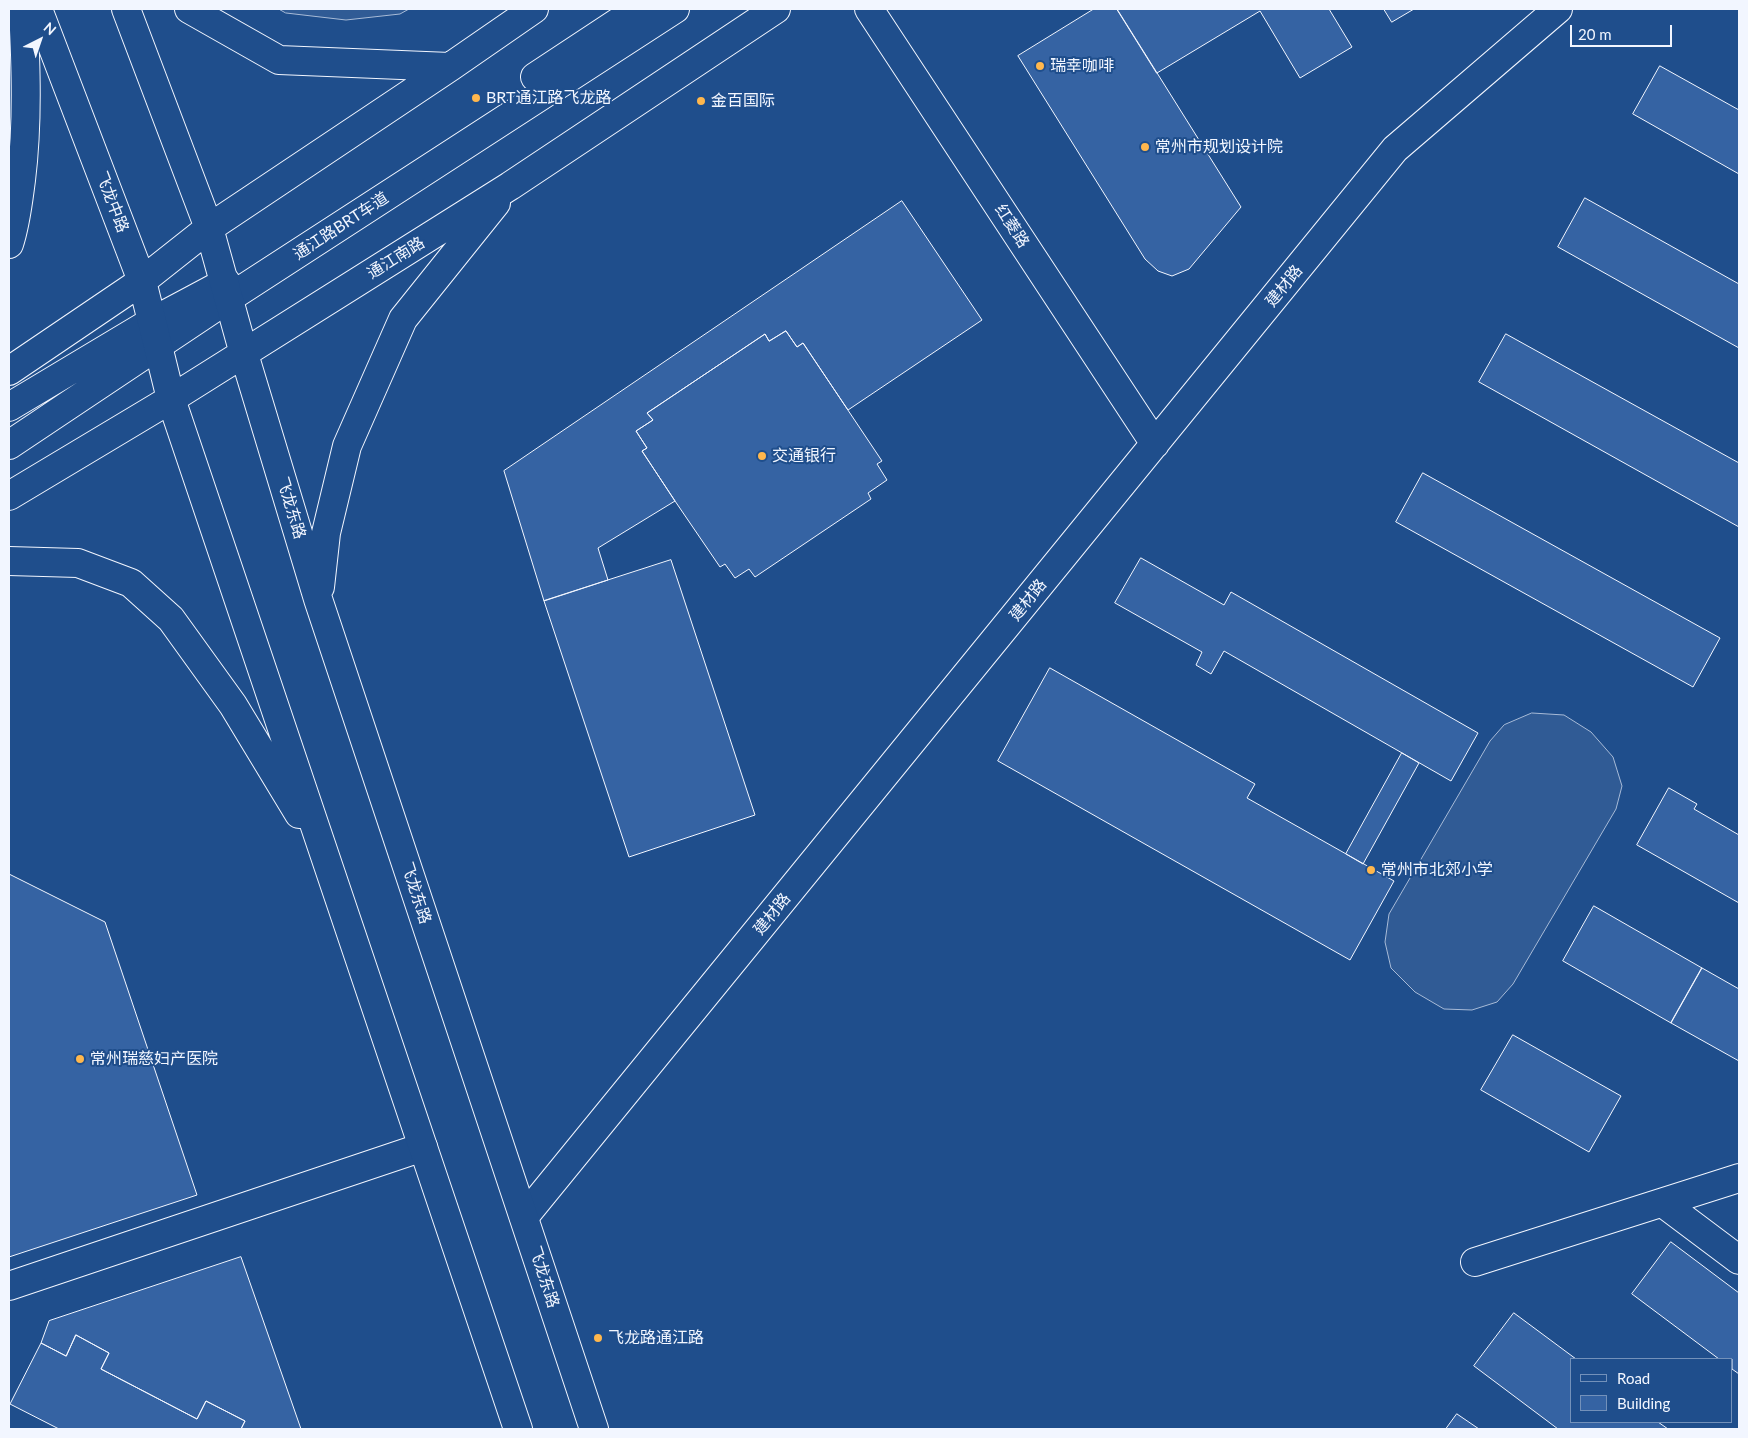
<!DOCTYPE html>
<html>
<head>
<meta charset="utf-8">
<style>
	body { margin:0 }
	#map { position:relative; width:1748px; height:1438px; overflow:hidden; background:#1f4e8c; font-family:Lato,sans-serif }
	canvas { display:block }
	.frame { position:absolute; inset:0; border:10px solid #f2f6ff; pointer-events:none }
	.legend { position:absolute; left:1570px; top:1358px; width:162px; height:65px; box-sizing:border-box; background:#1f4e8c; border:1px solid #7391ba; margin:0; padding:6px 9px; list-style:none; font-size:15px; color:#f2f6ff }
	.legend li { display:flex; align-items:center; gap:10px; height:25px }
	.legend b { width:25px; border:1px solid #7391ba }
	.north { position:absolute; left:15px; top:15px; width:50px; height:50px; -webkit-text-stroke:4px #1f4e8c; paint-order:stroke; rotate:41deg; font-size:14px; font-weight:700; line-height:20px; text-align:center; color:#f2f6ff }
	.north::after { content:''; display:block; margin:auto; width:18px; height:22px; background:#f2f6ff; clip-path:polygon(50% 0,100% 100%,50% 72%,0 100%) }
	.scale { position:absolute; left:1570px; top:25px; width:102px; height:22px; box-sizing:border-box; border:2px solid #f2f6ff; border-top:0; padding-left:6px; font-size:15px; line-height:18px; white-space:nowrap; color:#f2f6ff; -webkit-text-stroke:4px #1f4e8c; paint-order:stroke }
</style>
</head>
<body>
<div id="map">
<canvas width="1748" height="1438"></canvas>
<div class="frame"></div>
<ul class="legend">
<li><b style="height:6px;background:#1f4e8c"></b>Road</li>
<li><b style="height:14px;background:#3563a3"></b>Building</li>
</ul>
<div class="north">N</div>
<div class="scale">20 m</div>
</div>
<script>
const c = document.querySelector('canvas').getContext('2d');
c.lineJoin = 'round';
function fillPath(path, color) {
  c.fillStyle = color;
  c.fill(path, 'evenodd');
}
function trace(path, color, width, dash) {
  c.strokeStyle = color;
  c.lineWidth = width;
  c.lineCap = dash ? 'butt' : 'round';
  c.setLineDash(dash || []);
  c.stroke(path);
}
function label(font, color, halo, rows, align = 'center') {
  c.font = font + ' Lato,"Noto Sans SC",sans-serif';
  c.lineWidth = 4;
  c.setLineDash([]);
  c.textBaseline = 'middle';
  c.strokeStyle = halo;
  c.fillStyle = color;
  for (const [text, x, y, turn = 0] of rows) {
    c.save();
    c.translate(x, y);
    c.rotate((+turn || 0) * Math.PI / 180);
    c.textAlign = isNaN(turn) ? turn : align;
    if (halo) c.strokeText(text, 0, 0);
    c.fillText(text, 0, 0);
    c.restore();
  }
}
const built = new Path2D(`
	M279,9H409L400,14L346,20L286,13Z
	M1532,713L1564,715L1591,732L1613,757L1622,786L1616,809L1513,984L1497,1002L1472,1010L1444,1009L1415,992L1391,968L1385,942L1389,914L1490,741L1504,725Z`);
fillPath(built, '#305b95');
trace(built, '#a8bbd7', 1);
const building = new Path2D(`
	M1094,9H1117L1241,207L1189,269L1172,276L1158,271L1145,259L1018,56Z
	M1117,9H1329L1352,47L1300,78L1260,11L1157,73Z
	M1384,9H1414L1392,22Z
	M1660,66L1739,110V174L1633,114Z
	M1585,198L1739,284V348L1558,247Z
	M902,201L982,320L848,410L803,343L797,347L786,331L769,341L765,334L647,413L653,420L636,431L647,448L642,451L675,501L598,548L608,580L544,601L504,471Z
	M786,331L797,347L803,343L882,461L877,464L887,480L868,493L871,499L755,577L749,569L735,578L725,564L720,567L675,501L642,451L647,448L636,431L653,420L647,413L765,334L769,341Z
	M1506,334L1739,463V527L1479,382Z
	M1423,473L1720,638L1693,687L1396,522Z
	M1141,558L1224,605L1231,592L1478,733L1451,781L1224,651L1211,674L1196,665L1202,652L1115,603Z
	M671,560L755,815L629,857L544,601Z
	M1050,668L1255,784L1247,798L1394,881L1350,960L998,761Z
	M1402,753L1419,763L1363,864L1346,854Z
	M1669,788L1697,804L1694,809L1739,835V903L1637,845Z
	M9,874L105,922L197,1195L9,1257Z
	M1594,906L1702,968L1671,1023L1563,961Z
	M1702,968L1739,989V1061L1671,1023Z
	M1513,1035L1621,1096L1589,1152L1481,1090Z
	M1671,1242L1739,1293V1374L1732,1369V1359H1719L1632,1294Z
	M241,1257L301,1429H241L245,1421L206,1401L197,1419L101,1369L109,1353L76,1335L66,1356L41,1343L49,1321Z
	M1514,1313L1576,1359H1572V1422H1658L1668,1429H1558L1474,1366Z
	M76,1335L109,1353L101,1369L197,1419L206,1401L245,1421L241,1429H59L10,1404L41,1343L66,1356Z
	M1457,1414L1479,1429H1446Z`);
fillPath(building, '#3563a3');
trace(building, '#f2f6ff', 1);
const minor = new Path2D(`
	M869,9L1155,444
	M535,77L638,9
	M9,407L151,322L226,282
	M9,445L229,298L675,9
	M1663,1203L1739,1260
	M524,1217L1395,149L1558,9
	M1475,1262L1739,1178
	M9,1286L423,1147`);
const major = new Path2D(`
	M38,9L142,281L171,399L518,1429
	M126,9L209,228L244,354L318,599L594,1429
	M189,9L279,60L450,67
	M9,244C16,223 18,202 21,180C28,123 26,66 23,9
	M9,371L142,281L209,228L450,67L534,9
	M9,496L171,399L510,186L776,9
	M9,561L78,563L131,583L171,619L233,705L299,814
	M320,587L326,533L347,446L403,319L496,203`);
trace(minor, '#f2f6ff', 30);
trace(major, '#f2f6ff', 30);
trace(minor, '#1f4e8c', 28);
trace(major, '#1f4e8c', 28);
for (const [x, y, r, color] of [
	[1040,66,5,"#ffb74d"],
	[476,98,5,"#ffb74d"],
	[701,101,5,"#ffb74d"],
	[1145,147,5,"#ffb74d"],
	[762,456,5,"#ffb74d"],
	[1371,870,5,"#ffb74d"],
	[80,1059,5,"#ffb74d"],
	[598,1338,5,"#ffb74d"]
]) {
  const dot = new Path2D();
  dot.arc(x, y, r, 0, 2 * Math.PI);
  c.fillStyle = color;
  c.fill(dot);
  trace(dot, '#1f4e8c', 2);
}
label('16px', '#f2f6ff', '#1f4e8c', [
	["瑞幸咖啡",1050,66],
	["BRT通江路飞龙路",486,98],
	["金百国际",711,101],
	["常州市规划设计院",1155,147],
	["交通银行",772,456],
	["常州市北郊小学",1381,870],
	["常州瑞慈妇产医院",90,1059],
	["飞龙路通江路",608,1338]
], 'left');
label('16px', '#f2f6ff', '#1f4e8c', [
	["飞龙中路",112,202,69],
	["通江路BRT车道",341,226,-33],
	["红菱路",1012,226,57],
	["通江南路",396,258,-32],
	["建材路",1284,286,-51],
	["飞龙东路",291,508,73],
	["建材路",1028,600,-51],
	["飞龙东路",416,893,72],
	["建材路",772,914,-51],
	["飞龙东路",544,1277,72]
]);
</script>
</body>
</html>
